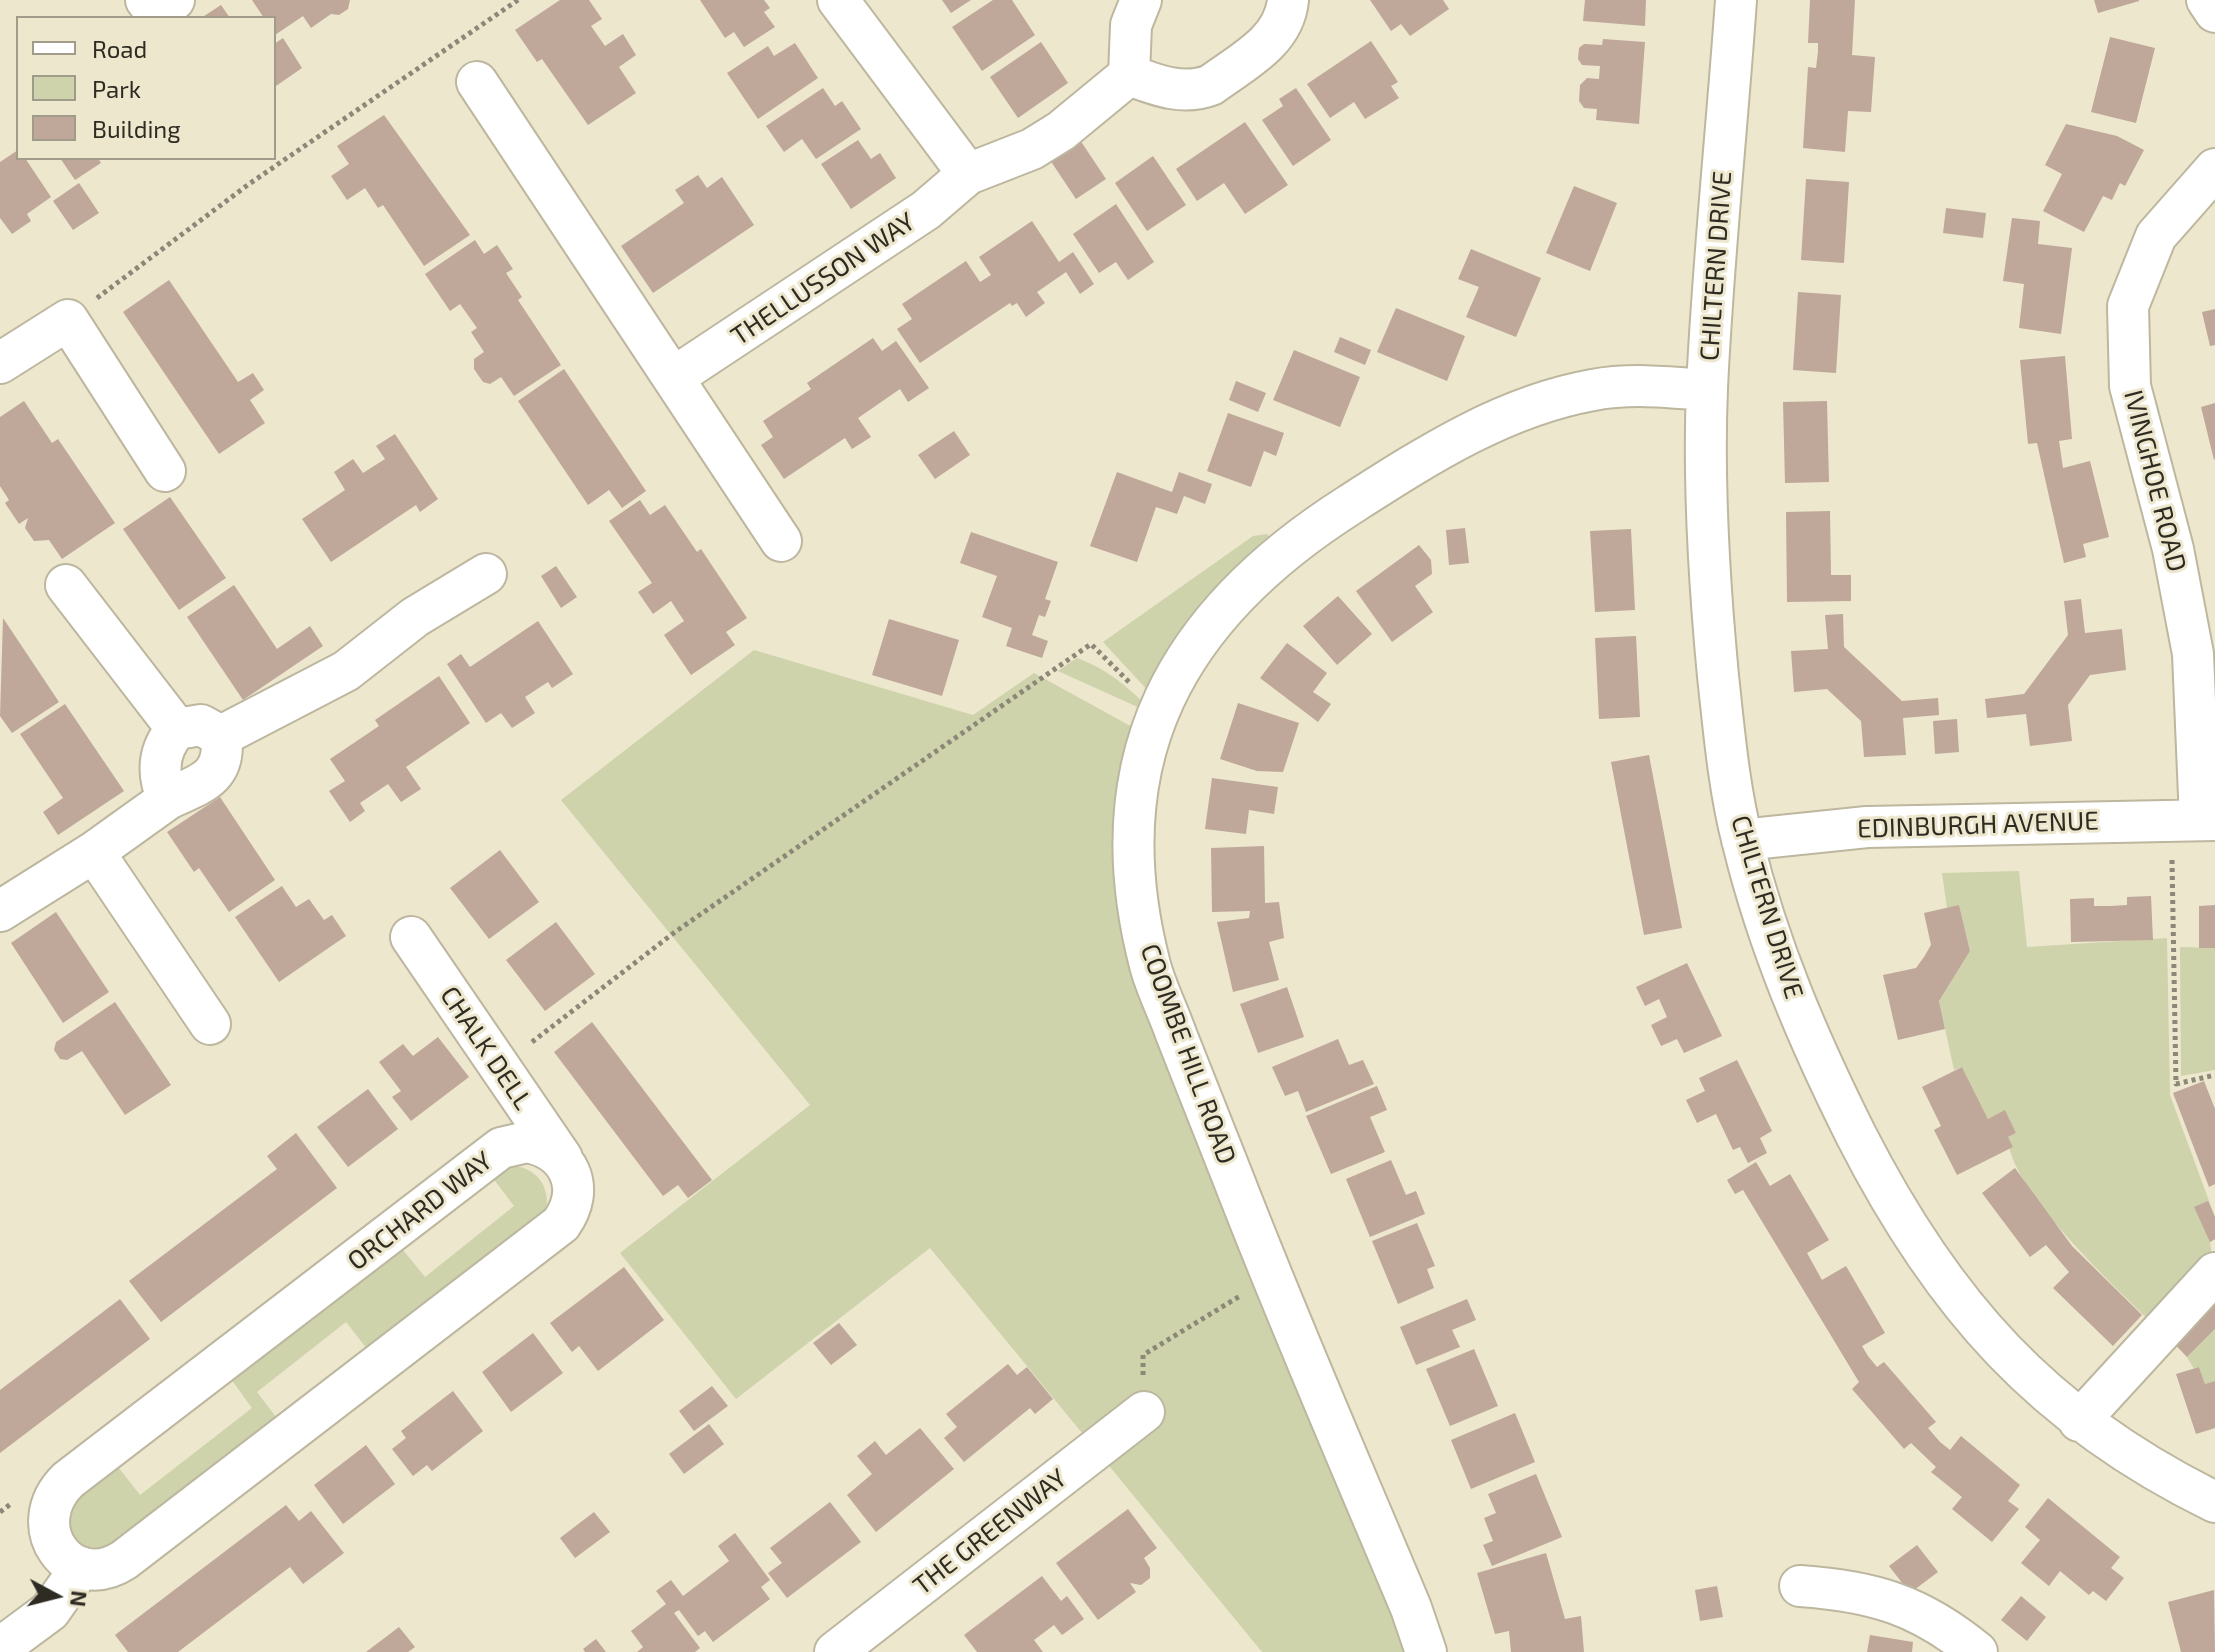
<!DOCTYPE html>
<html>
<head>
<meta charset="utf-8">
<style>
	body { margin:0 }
	#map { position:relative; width:2215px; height:1652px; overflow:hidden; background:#ede7ce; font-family:"Exo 2",sans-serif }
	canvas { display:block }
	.legend { position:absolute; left:16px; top:16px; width:260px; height:144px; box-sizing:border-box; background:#ede7ce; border:2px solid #a19c89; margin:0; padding:10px 14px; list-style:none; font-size:24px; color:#2e2b22 }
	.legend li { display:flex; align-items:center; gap:16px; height:40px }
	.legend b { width:40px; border:2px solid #a19c89 }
	.north { position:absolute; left:16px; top:1556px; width:80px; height:80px; -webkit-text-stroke:6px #ede7ce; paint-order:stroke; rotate:97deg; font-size:22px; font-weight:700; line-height:32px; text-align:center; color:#2e2b22 }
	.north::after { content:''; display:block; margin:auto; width:28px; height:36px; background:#2e2b22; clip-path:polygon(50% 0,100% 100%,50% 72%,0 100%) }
</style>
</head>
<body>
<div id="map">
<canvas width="2215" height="1652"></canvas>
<ul class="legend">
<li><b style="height:10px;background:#fff"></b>Road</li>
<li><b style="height:22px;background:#ced3ac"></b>Park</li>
<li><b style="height:22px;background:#bfa79a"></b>Building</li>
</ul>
<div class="north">N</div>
</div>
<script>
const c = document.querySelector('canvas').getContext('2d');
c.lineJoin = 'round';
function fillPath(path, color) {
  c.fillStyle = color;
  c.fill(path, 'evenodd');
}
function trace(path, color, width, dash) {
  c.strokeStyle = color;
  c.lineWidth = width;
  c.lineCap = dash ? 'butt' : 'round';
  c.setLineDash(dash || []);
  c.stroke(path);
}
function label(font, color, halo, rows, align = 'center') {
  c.font = font + ' "Exo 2",sans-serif';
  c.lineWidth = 6;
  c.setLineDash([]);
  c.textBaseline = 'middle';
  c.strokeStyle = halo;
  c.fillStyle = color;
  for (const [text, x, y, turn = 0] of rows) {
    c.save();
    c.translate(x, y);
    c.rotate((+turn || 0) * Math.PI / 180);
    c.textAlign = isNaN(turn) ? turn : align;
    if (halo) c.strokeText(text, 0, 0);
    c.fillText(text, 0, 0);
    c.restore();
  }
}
fillPath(new Path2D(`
	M1267,534L1274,541L1151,694L1103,642L1253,536Z
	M754,650L973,715L1034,673L1136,729L1129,957L1177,1094L1411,1652H1262L930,1248L736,1399L620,1253L810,1105L561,800Z
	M1077,658C1104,668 1120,681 1141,700L1142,709L1058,671Z
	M2019,871L2027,947L2167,938L2170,1095L2215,1217V1239L2210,1242L2213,1264L2154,1325C2117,1289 2007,1187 2008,1137L2016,1133L2005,1111L1988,1119L1962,1067L1954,1070L1939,1001L1970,951L1959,905L1947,908L1942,873Z
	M2180,947L2215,948V1070L2181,1076Z
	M509,1165C536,1167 551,1185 546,1212L371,1354L346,1322L257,1392L282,1425L102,1556L71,1542L66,1509L115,1463L140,1495L252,1408L228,1375L399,1245L425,1277L514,1206L489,1173Z
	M2215,1329V1381L2205,1384L2199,1367L2194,1369L2187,1357Z`), '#ced3ac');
fillPath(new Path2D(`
	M252,0H350L348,9L339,15L331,14L311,28L303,16L275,35L274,18H264Z
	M560,0H589L602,19L591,26L605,46L623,34L636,55L619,67L636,93L588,125L542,59L537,62L515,30Z
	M700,0H764L770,8L764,12L775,27L744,47L734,32L725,38Z
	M942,0H971L951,13Z
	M993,0H1012L1035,35L982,71L952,27Z
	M1370,0H1443L1449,9L1410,36L1401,24L1391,31Z
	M1585,0H1646L1645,26L1583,21Z
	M1810,0H1855L1852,55L1875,57L1871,112L1848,111L1845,152L1803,148L1808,67L1816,68L1818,52V43H1808Z
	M2094,0H2139V1L2098,13Z
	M221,5L230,18H201Z
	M2110,37L2155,48L2136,123L2091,112Z
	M283,38L302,68L276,86L274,44Z
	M1603,39L1645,42L1639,124L1596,120L1597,109L1584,108L1579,101L1580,85L1587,78L1599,79L1600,66L1582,65L1578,59L1579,48L1584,44L1602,45Z
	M1371,41L1398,82L1391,86L1399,98L1365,119L1354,102L1330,118L1307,84Z
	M1041,42L1068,83L1018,118L990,77Z
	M795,43L818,78L758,119L727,73L768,46L774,56Z
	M823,88L835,106L842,101L861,129L816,159L802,139L784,152L766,126Z
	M1296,88L1331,140L1293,166L1262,120L1283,106L1279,99Z
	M384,115L470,235L424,266L383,205L378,208L365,188L347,200L331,176L349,164L337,146Z
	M1245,122L1288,185L1245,214L1224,183L1197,201L1176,169Z
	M2066,124L2117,136L2144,150L2125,186L2120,183L2112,200L2103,196L2084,232L2043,211L2062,174L2045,165Z
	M858,140L871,159L880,153L896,178L851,209L821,164Z
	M1080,140L1106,179L1076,199L1050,160Z
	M18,150V158H25L51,197L27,214L31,221L12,234L0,218V162Z
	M1153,156L1186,205L1147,231L1115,183Z
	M60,158H98L101,163L75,180Z
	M698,175L707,188L722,177L754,225L653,293L621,246L684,203L675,190Z
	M1806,179L1849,182L1844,263L1801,260Z
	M79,183L99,213L73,230L53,201Z
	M1574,186L1617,203L1590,271L1546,253Z
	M1116,204L1154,262L1128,280L1116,262L1099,273L1073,234Z
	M1946,208L1986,213L1983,238L1943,233Z
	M2012,218L2040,221L2038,244L2072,248L2061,334L2019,328L2024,284L2003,281Z
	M1032,221L1059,262L1073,252L1094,284L1080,294L1066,272L1037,292L1045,303L1026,317L1017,303L1012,306L1010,303L920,363L897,329L912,319L902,304L966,261L980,282L991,275L979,257Z
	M475,240L484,254L497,245L513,269L506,273L522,297L518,300L561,365L514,396L501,377L490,384L483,382L474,369V359L484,352L471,332L477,328L460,304L450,311L425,274Z
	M1471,249L1541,278L1516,337L1466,317L1479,287L1458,279Z
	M169,280L238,382L253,373L264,390L250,400L265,423L219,454L123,312Z
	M1798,292L1841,295L1836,373L1793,370Z
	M1396,308L1465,336L1447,381L1377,352Z
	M2215,309V345L2210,346L2202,312Z
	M1340,337L1371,350L1365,365L1334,352Z
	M873,338L882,351L896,341L929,388L908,402L900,389L858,418L871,437L852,449L845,438L784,479L761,445L773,437L763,421L811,389L807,383Z
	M1294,350L1360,377L1340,427L1273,400Z
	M2065,356L2072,439L2059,441L2063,468L2090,461L2109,537L2083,544L2086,557L2064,563L2037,443L2028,444L2020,360Z
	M564,369L646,491L622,508L609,490L588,505L518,401Z
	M1236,381L1266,393L1258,412L1229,400Z
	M24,401L52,443L58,439L115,523L62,559L49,540L34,541L25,528L28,518L19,524L5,503L9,500L0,486V417Z
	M1827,401L1829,482L1785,483L1783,402Z
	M2215,403V459L2214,460L2201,407Z
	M1228,413L1284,433L1276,456L1264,451L1251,487L1207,471Z
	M954,431L970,455L935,479L918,455Z
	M395,434L438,499L420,512L416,505L331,562L302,519L345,490L334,472L353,459L363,473L385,459L376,446Z
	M1117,472L1172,492L1179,472L1212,484L1205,504L1184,496L1177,514L1156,507L1137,562L1090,546Z
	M170,497L226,578L179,610L123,529Z
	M640,500L650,515L665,505L697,552L701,549L747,618L726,632L735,645L691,675L664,635L684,621L671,601L653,614L638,592L652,583L609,521Z
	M1830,511L1831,575H1851V601L1787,602L1786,512Z
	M1465,528L1469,563L1449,565L1446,530Z
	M1631,529L1635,610L1595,612L1590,531Z
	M971,532L1058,562L1045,599L1051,601L1045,617L1039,615L1032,635L1048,641L1042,658L1006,646L1012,628L982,617L997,576L960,563Z
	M1419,545L1431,560L1432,574L1415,586L1433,612L1392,642L1356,591Z
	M556,566L577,597L561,608L541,576Z
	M234,585L277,649L310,626L323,646L243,700L187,617Z
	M1338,596L1372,634L1337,665L1303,626Z
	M2081,599L2085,633L2122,629L2126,670L2090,675L2068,705L2072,741L2030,746L2026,714L1987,718L1985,699L2024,694L2068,635L2064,601Z
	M1843,614L1844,647L1902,701L1938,698L1939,715L1903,718L1906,755L1864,757L1861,721L1827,689L1794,692L1791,651L1828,649L1825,615Z
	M3,618L59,702L12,733L0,716Z
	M889,619L959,640L942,696L872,675Z
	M538,621L573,674L552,688L548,682L525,697L535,713L512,728L501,713L486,723L447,664L461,654L470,667Z
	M1636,636L1640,717L1599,719L1595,638Z
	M1287,643L1327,673L1313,692L1331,704L1318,722L1260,678Z
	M439,676L470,723L406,767L421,789L401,802L388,784L360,803L365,811L350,822L329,791L345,781L330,759L379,726L375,720Z
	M1238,703L1299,723L1283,772L1257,771L1220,759Z
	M65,704L124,791L58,835L43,812L63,798L20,734Z
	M1957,719L1959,752L1935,754L1933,721Z
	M1649,755L1682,928L1644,935L1611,762Z
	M1212,778L1278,787L1274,814L1249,810L1246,834L1205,829Z
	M220,797L275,880L229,912L199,868L194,872L167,832Z
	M1264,846L1265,903L1279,902L1284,938L1269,942L1279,980L1233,992L1217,922L1249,918L1250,911L1212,912L1211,848Z
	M500,850L539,902L489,939L450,888Z
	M282,886L296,907L309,899L324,920L332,915L346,936L279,982L235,917Z
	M2151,896L2153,940L2071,942L2070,899L2094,898V906H2110L2127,905V897Z
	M1959,905L1970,951L1939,1001L1945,1029L1898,1040L1883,975L1916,968L1924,957L1931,945L1924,913Z
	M2215,905V948H2199V906Z
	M56,912L109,992L63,1023L11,943Z
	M556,922L595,974L545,1011L506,960Z
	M1687,963L1722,1036L1684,1053L1677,1039L1661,1046L1651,1025L1667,1017L1659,999L1645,1006L1636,987Z
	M1287,987L1304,1037L1258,1053L1240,1004Z
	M115,1002L171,1085L125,1115L82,1051L67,1060L60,1059L54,1050L56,1042Z
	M592,1022L712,1180L688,1198L678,1185L663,1196L554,1052Z
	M438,1037L469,1077L411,1121L392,1097L401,1091L379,1062L403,1044L413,1056Z
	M1338,1039L1349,1065L1363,1060L1374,1084L1306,1112L1298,1091L1285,1096L1272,1067Z
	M1737,1060L1772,1131L1760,1138L1767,1153L1748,1163L1740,1147L1733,1150L1716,1114L1697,1123L1686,1100L1705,1091L1699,1078Z
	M1962,1067L1988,1119L2005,1110L2016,1133L2008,1137L2013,1147L1957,1175L1934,1130L1941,1126L1922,1087Z
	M2204,1081L2215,1109V1184L2209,1187L2173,1093Z
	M1377,1086L1387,1110L1370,1117L1385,1152L1331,1174L1306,1116Z
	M368,1089L398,1129L348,1167L317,1127Z
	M296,1133L337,1188L161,1322L129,1281L277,1169L267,1156Z
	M1391,1160L1406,1195L1416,1191L1425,1214L1370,1237L1346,1179Z
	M1756,1162L1770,1186L1790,1174L1829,1240L1807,1253L1822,1280L1846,1266L1885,1333L1862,1346L1868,1356L1877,1367L1884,1362L1936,1422L1928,1428L1940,1442L1950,1450L1961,1436L2020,1485L2008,1501L2019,1509L1992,1542L1952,1509L1962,1497L1931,1472L1936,1467L1911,1443L1904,1449L1852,1389L1859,1382L1743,1190L1735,1194L1727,1180Z
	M2015,1168L2072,1246L2142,1315L2113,1346L2053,1288L2069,1272L2046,1245L2030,1257L1982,1193Z
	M2208,1201L2215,1217V1239L2210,1242L2194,1207Z
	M1417,1223L1435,1266L1427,1269L1434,1288L1398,1304L1372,1241Z
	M624,1267L664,1320L598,1371L579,1346L572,1352L550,1323Z
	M2207,1296L2215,1304V1329L2187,1357L2166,1335Z
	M120,1299L150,1339L0,1453V1390Z
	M1467,1299L1476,1320L1452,1330L1460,1347L1416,1365L1400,1327Z
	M839,1323L857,1345L831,1365L813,1343Z
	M533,1333L563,1373L511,1412L482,1372Z
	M1474,1349L1498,1406L1450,1426L1426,1369Z
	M1008,1364L1017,1375L1027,1367L1053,1399L1035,1414L1030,1408L964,1462L944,1438L957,1427L946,1414Z
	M2199,1367L2205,1384L2215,1381V1428L2196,1434L2176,1374Z
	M712,1386L728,1406L694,1431L679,1411Z
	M453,1391L483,1431L432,1471L427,1465L413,1476L392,1449L406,1438L401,1431Z
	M1515,1413L1535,1462L1471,1489L1451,1440Z
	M709,1424L724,1444L684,1474L669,1454Z
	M920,1428L954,1469L876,1532L847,1495L872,1474L857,1456L875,1441L886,1455Z
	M366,1445L395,1484L343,1524L314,1485Z
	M1536,1474L1562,1537L1492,1566L1483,1545L1493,1541L1484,1518L1496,1513L1488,1494Z
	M2048,1498L2120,1557L2111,1568L2124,1578L2106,1601L2093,1591L2089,1595L2060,1571L2049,1586L2021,1563L2040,1540L2025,1527Z
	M830,1502L861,1542L787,1598L768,1573L782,1563L770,1548Z
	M286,1505L299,1521L311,1511L344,1553L303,1584L290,1567L178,1652H128L115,1635Z
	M1128,1509L1157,1548L1144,1558L1150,1568V1578L1141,1585L1130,1583L1136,1592L1098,1620L1056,1563Z
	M594,1512L610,1532L575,1558L560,1538Z
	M735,1533L770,1580L761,1587L770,1599L713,1642L705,1631L698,1636L679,1610L674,1613L700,1648L695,1652H637L643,1647L631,1631L666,1604L656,1591L671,1580L683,1596L729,1561L718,1546Z
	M1917,1545L1938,1572L1910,1593L1889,1566Z
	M1546,1553L1565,1619L1581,1616L1584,1652H1511L1509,1631L1495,1634L1477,1573Z
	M1042,1576L1061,1601L1067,1596L1084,1619L1062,1635L1054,1625L1034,1640L1043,1652H977L964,1635Z
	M1717,1586L1723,1617L1700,1621L1695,1590Z
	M2214,1590L2215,1652H2181L2168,1602Z
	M2021,1596L2046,1617L2027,1641L2001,1620Z
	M399,1627L415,1647L408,1652H366Z
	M1870,1635L1913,1642L1912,1652H1867Z
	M596,1639L606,1652H585L583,1649Z`), '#bfa79a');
const minor = new Path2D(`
	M146,0L155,12L174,0
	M838,0L968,174
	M1736,0C1727,129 1713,259 1707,388C1703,484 1709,581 1718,676C1724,731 1729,790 1743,843C1768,946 1809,1041 1856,1135C1942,1304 2043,1418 2215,1502
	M2207,0L2215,12
	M1129,75C1156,85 1183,96 1211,85C1242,62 1284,42 1288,0
	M1129,75L1131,25L1141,0
	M477,82L781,541
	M0,363L68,320L165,471
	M674,377L926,210L968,174L1032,149L1061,131L1129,75
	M66,585L177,729
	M168,799C200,784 227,778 221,736
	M2200,820L2193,654L2173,549L2130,386L2128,306L2156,236L2215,169
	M1742,840L1867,827L2215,820
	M94,852L210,1024
	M0,911L94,852L168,799C156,774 158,749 177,729L201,725L221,736L346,671L415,617L486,574
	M411,937L562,1158
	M527,1142C569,1150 587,1188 561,1224L124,1560C70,1595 21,1526 68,1480L501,1148Z
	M2079,1421L2215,1273
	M1800,1586C1873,1591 1920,1605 1977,1652
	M0,1648L50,1611L81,1567
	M835,1652L1144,1412
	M1426,1652L1411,1608C1351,1465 1289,1323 1233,1178C1214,1130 1195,1082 1176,1034C1168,1011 1156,988 1150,965C1096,758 1176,615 1351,504C1426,456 1503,406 1593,390C1629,383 1670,387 1707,390`);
trace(minor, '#bdb79f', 44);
trace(new Path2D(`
	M97,298L249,184L518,0
	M2172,860L2176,1084L2215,1075
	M532,1042L675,932L1091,644L1131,684
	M1143,1375V1355L1240,1296
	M0,1512L12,1503`), '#8c8777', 5, [4, 4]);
trace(minor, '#fff', 40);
label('26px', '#2e2b22', '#ede7ce', [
	["CHILTERN DRIVE",1716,266,-86],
	["THELLUSSON WAY",823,279,-34],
	["IVINGHOE ROAD",2155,481,76],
	["EDINBURGH AVENUE",1978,825,-2],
	["CHILTERN DRIVE",1767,907,73],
	["CHALK DELL",486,1048,56],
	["COOMBE HILL ROAD",1188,1054,70],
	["ORCHARD WAY",420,1211,-38],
	["THE GREENWAY",990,1532,-38]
]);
</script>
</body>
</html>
